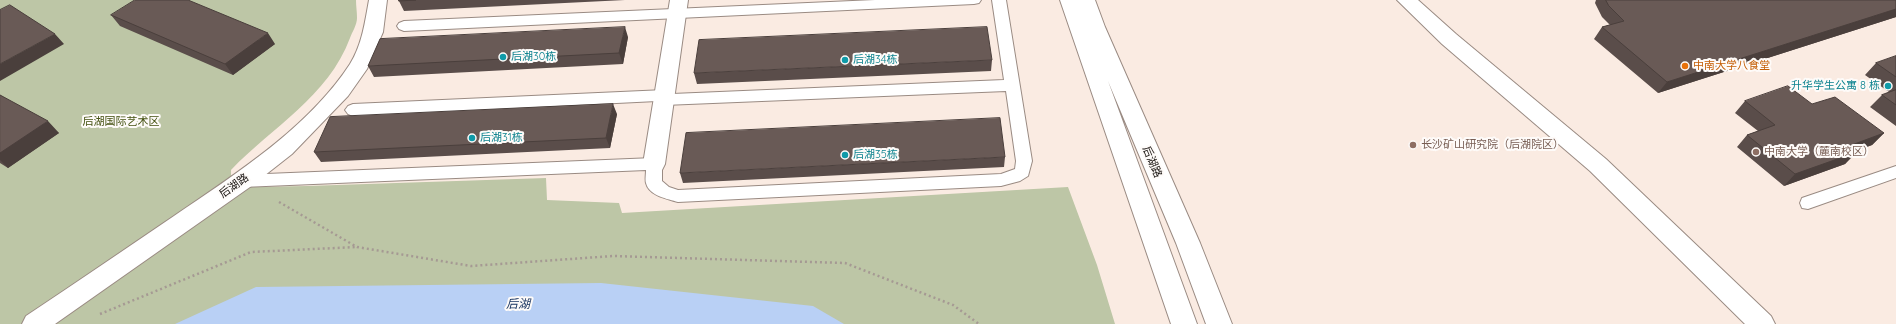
<!DOCTYPE html>
<html>
<head>
<meta charset="utf-8">
<style>
	body { margin:0 }
	canvas { display:block; background:#faebe2 }
</style>
</head>
<body>
<canvas width="1896" height="324"></canvas>
<script>
const c = document.querySelector('canvas').getContext('2d');
c.lineJoin = 'round';
function fillPath(path, color) {
  c.fillStyle = color;
  c.fill(path, 'evenodd');
}
function trace(path, color, width, dash) {
  c.strokeStyle = color;
  c.lineWidth = width;
  c.lineCap = dash ? 'butt' : 'round';
  c.setLineDash(dash || []);
  c.stroke(path);
}
function label(font, color, halo, rows, align = 'center') {
  c.font = font + ' Quicksand,"Noto Sans SC",sans-serif';
  c.lineWidth = 4;
  c.setLineDash([]);
  c.textBaseline = 'middle';
  c.strokeStyle = halo;
  c.fillStyle = color;
  for (const [text, x, y, turn = 0] of rows) {
    c.save();
    c.translate(x, y);
    c.rotate((+turn || 0) * Math.PI / 180);
    c.textAlign = isNaN(turn) ? turn : align;
    if (halo) c.strokeText(text, 0, 0);
    c.fillText(text, 0, 0);
    c.restore();
  }
}
fillPath(new Path2D(`
	M0,0H356C356,6 357,12 357,18C357,25 352,32 350,38C328,97 272,127 231,170V182L250,187L307,186L546,178L547,200L619,203L622,213L1068,187L1097,265L1115,324H0Z`), '#bdc6a6');
fillPath(new Path2D(`
	M601,283L813,306L844,324H175L256,287Z`), '#b9d0f5');
const service = new Path2D(`
	M875,0H981L979,3L974,4L404,31L399,29L397,26L399,23L404,21Z
	M992,0H1006L1032,161L1028,176L1020,181L1001,186L678,202C668,199 649,196 646,183C645,180 646,174 646,170L242,187L236,185L234,181L236,177L242,175L654,158L660,160L662,164V181L669,187L678,190L1001,174L1015,169L1016,161L1006,91L664,105L659,104L657,101L353,116L348,114L345,110L348,106L353,104L665,90L670,91L672,94L1004,80Z
	M1896,166V178L1808,209L1802,208L1800,203L1802,198Z`);
const minor = new Path2D(`
	M369,0H387L383,32L367,69L348,96L292,154L250,187L55,324H22L26,316C76,283 125,249 174,216C236,174 309,127 350,64C362,45 365,22 369,0Z
	M670,0H688L665,164L662,170L654,172L646,170L643,164Z
	M1397,0H1418L1456,34L1606,159L1771,316L1775,324H1745L1590,171L1442,44Z`);
const secondary = new Path2D(`
	M1060,0H1095L1105,27L1200,243L1232,324H1206L1176,243L1108,81L1197,324H1171Z`);
trace(service, '#9a8b83', 2);
trace(minor, '#9a8b83', 2);
trace(secondary, '#9a8b83', 2);
trace(new Path2D(`
	M279,202L357,247L471,266L613,256L845,263L953,305L979,324
	M100,314L251,252L357,247`), '#a59993', 2.5, [2, 3]);
fillPath(service, '#fff');
fillPath(minor, '#fff');
fillPath(secondary, '#fff');
fillPath(new Path2D(`
	M399,0H625L404,11L399,1Z
	M1596,0H1896V17L1658,93L1594,39L1602,27L1610,25L1602,17L1595,3Z
	M111,15L275,44L233,75L120,26Z
	M628,37L623,64L374,77L368,66Z
	M1896,56V126L1870,107L1882,95L1889,92L1865,75L1876,63Z
	M992,60L991,71L697,84L694,73Z
	M0,95L59,133L8,168L0,163Z
	M1745,101L1812,104L1884,133L1872,145L1856,151L1845,164L1784,186L1737,147L1747,135L1758,131L1735,113Z
	M617,114L610,148L321,162L314,152Z
	M1005,157L1004,167L683,183L680,173Z`), '#5a4d4a');
fillPath(new Path2D(`
	M1896,9V17L1658,93L1667,82Z
	M625,27L628,37L623,64L619,53Z
	M268,33L275,44L233,75L225,64Z
	M55,34L64,44L0,81V64Z
	M613,104L617,114L610,148L606,138Z
	M48,121L59,133L8,168L0,160V153Z
	M1884,133L1872,145L1838,157L1849,146Z
	M1857,152L1845,164L1784,186L1795,174Z`), '#4a3f3c');
const building = new Path2D(`
	M135,0H188L268,33L225,64L111,15Z
	M399,0H416L399,1Z
	M1606,0H1896V9L1667,82L1602,27L1624,21L1609,6Z
	M10,5L55,34L0,64V10Z
	M625,27L619,53L368,66L380,39Z
	M987,27L992,60L694,73L699,40Z
	M1896,56V77L1876,63Z
	M1788,86L1812,104L1835,97L1884,133L1849,146L1857,152L1795,174L1747,135L1775,125L1745,101Z
	M1896,90V105L1882,95Z
	M0,95L48,121L0,153Z
	M613,104L606,138L314,152L330,117Z
	M1000,118L1005,157L680,173L686,133Z`);
fillPath(building, '#695a56');
trace(building, '#4a3f3c', 1);
for (const [x, y, r, color] of [
	[503,57,4,"#0f9aa8"],
	[845,60,4,"#0f9aa8"],
	[1685,66,4,"#e8710a"],
	[1888,86,4,"#0f9aa8"],
	[472,138,4,"#0f9aa8"],
	[1413,145,4,"#8d6e63"],
	[1756,152,4,"#8d6e63"],
	[845,155,4,"#0f9aa8"]
]) {
  const dot = new Path2D();
  dot.arc(x, y, r, 0, 2 * Math.PI);
  c.fillStyle = color;
  c.fill(dot);
  trace(dot, '#fefbf9', 1.5);
}
label('11px', '#0d838f', '#fefbf9', [
	["后湖30栋",511,57],
	["后湖34栋",853,60],
	["升华学生公寓 8 栋",1880,86,"right"],
	["后湖31栋",480,138],
	["后湖35栋",853,155]
], 'left');
label('11px', '#c56008', '#fefbf9', [
	["中南大学八食堂",1693,66]
], 'left');
label('11px', '#455212', '#fefbf9', [
	["后湖国际艺术区",121,122]
]);
label('11px', '#785e54', '#fefbf9', [
	["长沙矿山研究院（后湖院区）",1421,145],
	["中南大学（麓南校区）",1764,152]
], 'left');
label('11px', '#140f0c', '#fefbf9', [
	["后湖路",1152,162,67],
	["后湖路",234,186,-36]
]);
label('italic 12px', '#132f5c', '#fefbf9', [
	["后湖",518,304]
]);
</script>
</body>
</html>
